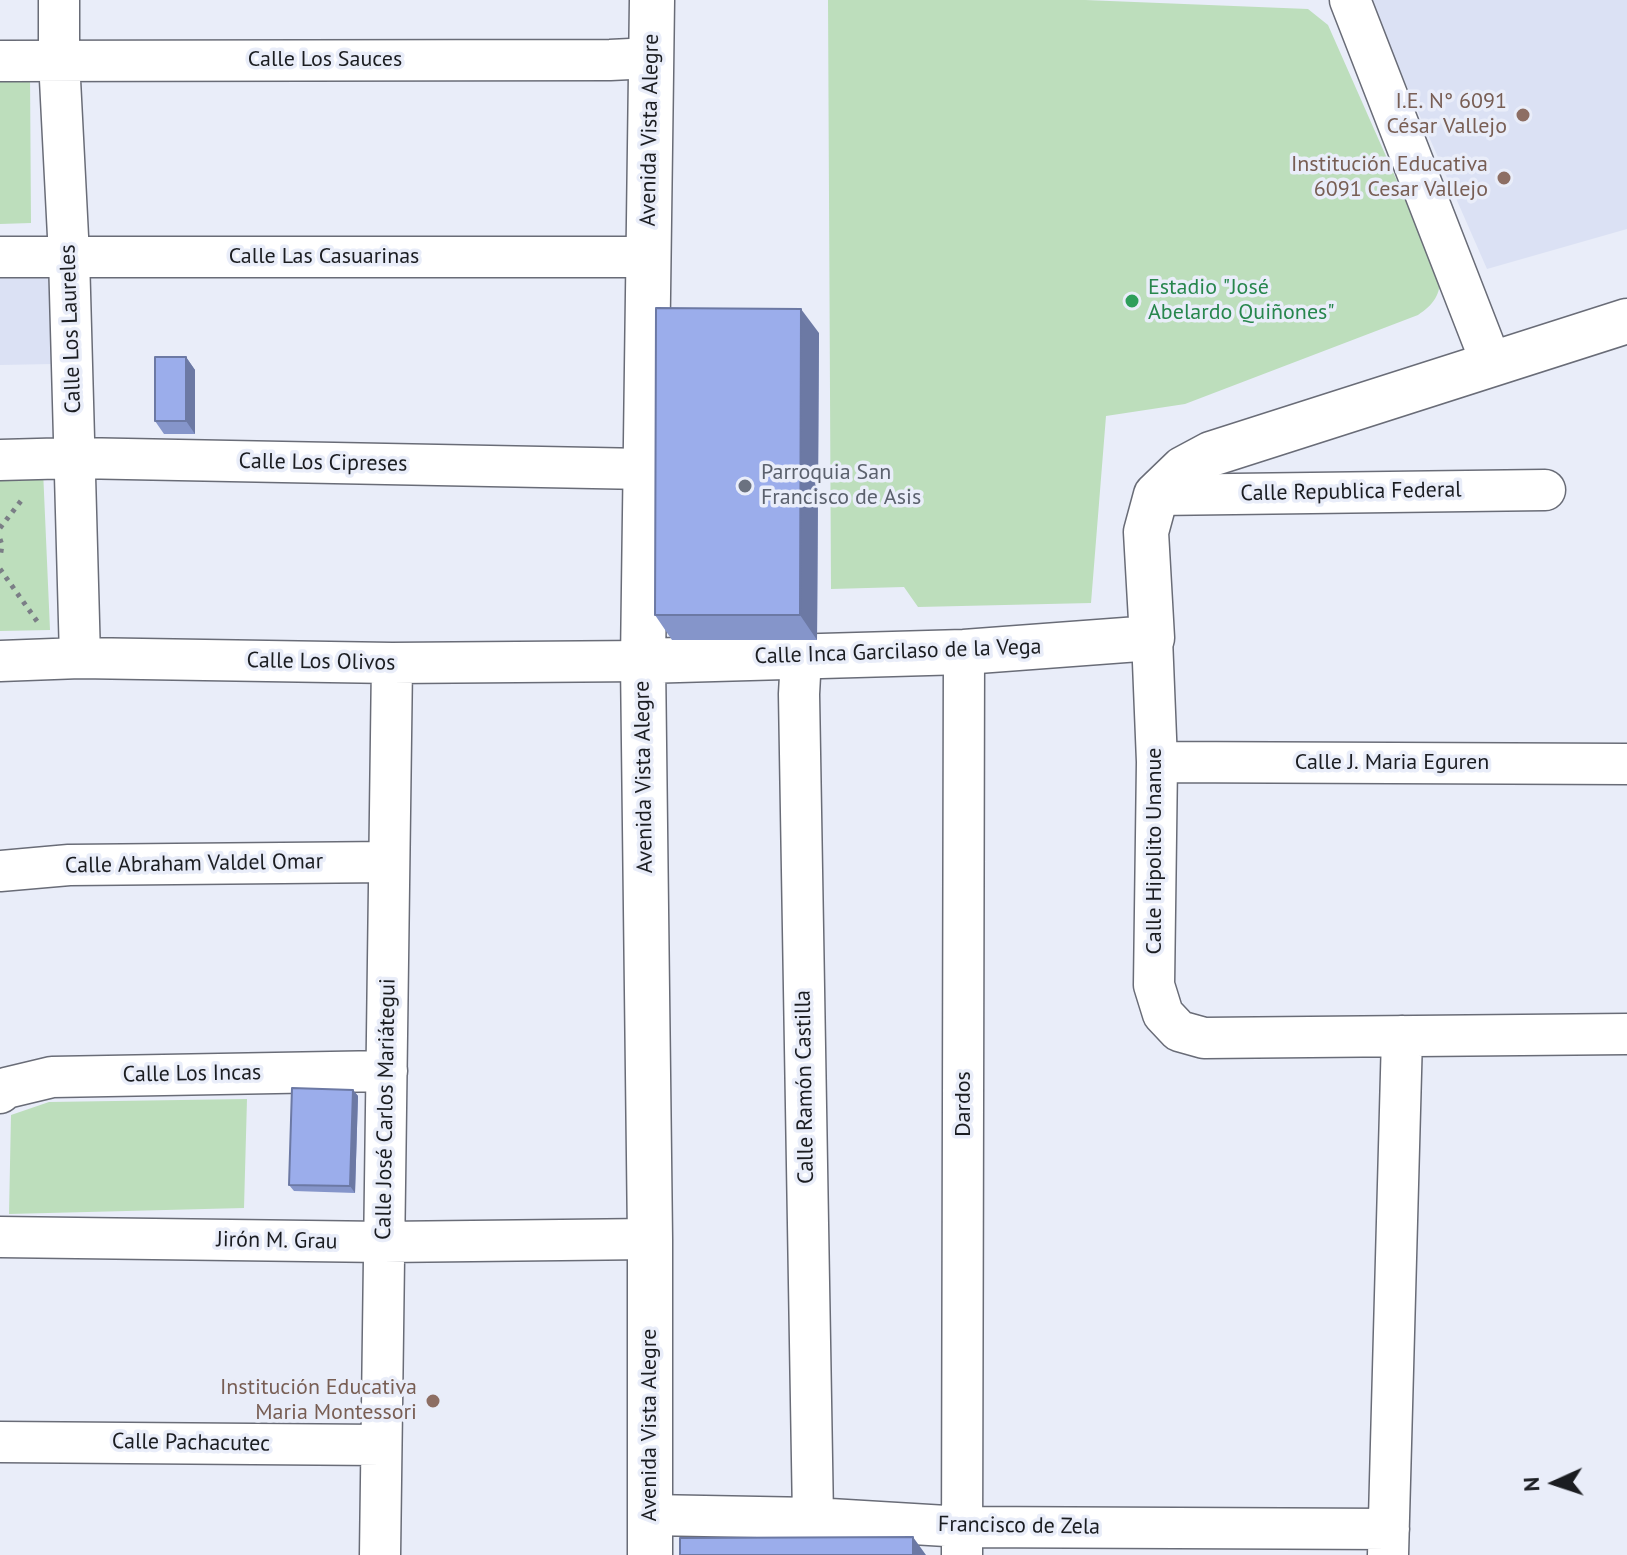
<!DOCTYPE html>
<html>
<head>
<meta charset="utf-8">
<style>
	body { margin:0 }
	#map { position:relative; width:1627px; height:1555px; overflow:hidden; background:#e9edf9; font-family:"PT Sans",sans-serif }
	canvas { display:block }
	.north { position:absolute; left:1515px; top:1443px; width:80px; height:80px; -webkit-text-stroke:6px #e9edf9; paint-order:stroke; rotate:267deg; font-size:22px; font-weight:700; line-height:32px; text-align:center; color:#1b1d21 }
	.north::after { content:''; display:block; margin:auto; width:28px; height:36px; background:#1b1d21; clip-path:polygon(50% 0,100% 100%,50% 72%,0 100%) }
</style>
</head>
<body>
<div id="map">
<canvas width="1627" height="1555"></canvas>
<div class="north">N</div>
</div>
<script>
const c = document.querySelector('canvas').getContext('2d');
c.lineJoin = 'round';
function fillPath(path, color) {
  c.fillStyle = color;
  c.fill(path, 'evenodd');
}
function trace(path, color, width, dash) {
  c.strokeStyle = color;
  c.lineWidth = width;
  c.lineCap = dash ? 'butt' : 'round';
  c.setLineDash(dash || []);
  c.stroke(path);
}
function label(font, color, halo, rows, align = 'center') {
  c.font = font + ' "PT Sans",sans-serif';
  c.lineWidth = 7;
  c.setLineDash([]);
  c.textBaseline = 'middle';
  c.strokeStyle = halo;
  c.fillStyle = color;
  for (const [text, x, y, turn = 0] of rows) {
    c.save();
    c.translate(x, y);
    c.rotate((+turn || 0) * Math.PI / 180);
    c.textAlign = isNaN(turn) ? turn : align;
    if (halo) c.strokeText(text, 0, 0);
    c.fillText(text, 0, 0);
    c.restore();
  }
}
fillPath(new Path2D(`
	M1369,0H1627V229L1487,269Z
	M50,275L53,364L0,365V276Z`), '#dbe1f4');
fillPath(new Path2D(`
	M828,0H1085L1308,9L1328,25L1439,276C1442,294 1433,305 1418,315L1185,404L1106,416L1091,603L918,607L904,587L831,589Z
	M0,72H30L31,223L0,224Z
	M43,470L50,630L0,631V472Z
	M247,1099L244,1208L9,1214L11,1115L49,1102Z`), '#bddebc');
const minor = new Path2D(`
	M59,0V60L69,256L80,658
	M1350,0L1492,365
	M0,61L610,60L651,58
	M0,257H647
	M0,460L75,458L645,469
	M1156,495L1545,490
	M1152,638L1157,762L1154,985L1163,1014L1179,1031L1204,1038L1627,1034
	M801,657L799,694L813,1518
	M0,661L80,658L392,663L643,661
	M1157,762L1627,764
	M0,871L69,865L389,862
	M0,1093L6,1088L52,1077L387,1071
	M0,1237L384,1242L650,1239
	M0,1442L381,1445
	M650,1515L813,1518L963,1527L1389,1529
	M380,1555L392,663
	M962,1555L964,652
	M1388,1555L1402,1036`);
const tertiary = new Path2D(`
	M643,661L964,652L1152,638L1146,532L1156,495L1183,469L1211,454L1627,321
	M650,1555V1239L643,661L652,0`);
trace(minor, '#696c77', 43);
trace(tertiary, '#696c77', 47);
trace(new Path2D(`
	M0,528L24,497
	M0,539L2,545L0,558
	M0,569L39,624`), '#7b7e86', 5, [4, 6]);
trace(minor, '#fff', 40);
trace(tertiary, '#fff', 44);
fillPath(new Path2D(`
	M819,333L817,640H672L655,615Z
	M186,357L195,370V434H164L155,421Z
	M353,1090L358,1096L355,1193L294,1191L289,1185Z`), '#8595ca');
fillPath(new Path2D(`
	M801,309L819,333L817,640L800,615Z
	M186,357L195,370V434L186,421Z
	M353,1090L358,1096L355,1193L350,1186Z
	M913,1537L926,1555H913Z`), '#6c79a4');
const building = new Path2D(`
	M656,308L801,309L800,615H655Z
	M155,357H186V421H155Z
	M292,1088L353,1090L350,1186L289,1185Z
	M913,1537V1555H680V1538Z`);
fillPath(building, '#9badeb');
trace(building, '#6c79a4', 2);
for (const [x, y, r, color] of [
	[1523,115,8,"#8d6e63"],
	[1504,178,8,"#8d6e63"],
	[1132,301,8,"#2e9e5b"],
	[745,486,8,"#6b7280"],
	[433,1401,8,"#8d6e63"]
]) {
  const dot = new Path2D();
  dot.arc(x, y, r, 0, 2 * Math.PI);
  c.fillStyle = color;
  c.fill(dot);
  trace(dot, '#e9edf9', 3);
}
label('22px', '#1b1d21', '#e9edf9', [
	["Calle Los Sauces",325,60],
	["Avenida Vista Alegre",650,130,-89],
	["Calle Las Casuarinas",324,257],
	["Calle Los Laureles",71,329,-92],
	["Calle Los Cipreses",323,463,1],
	["Calle Republica Federal",1351,492,-1],
	["Calle Inca Garcilaso de la Vega",898,652,-2],
	["Calle Los Olivos",321,662,1],
	["Calle J. Maria Eguren",1392,763],
	["Avenida Vista Alegre",644,777,-91],
	["Calle Hipolito Unanue",1155,851,-90],
	["Calle Abraham Valdel Omar",194,864,-1],
	["Calle Los Incas",192,1074,-1],
	["Calle Ramón Castilla",805,1087,-91],
	["Dardos",964,1104,-90],
	["Calle José Carlos Mariátegui",386,1109,-89],
	["Jirón M. Grau",277,1241,1],
	["Avenida Vista Alegre",650,1425,-90],
	["Calle Pachacutec",191,1443,1],
	["Francisco de Zela",1019,1526,1]
]);
label('22px', '#785e54', '#e9edf9', [
	["I.E. N° 6091",1507,102],
	["César Vallejo",1507,127],
	["Institución Educativa",1488,165],
	["6091 Cesar Vallejo",1488,190],
	["Institución Educativa",417,1388],
	["Maria Montessori",417,1413]
], 'right');
label('22px', '#27864d', '#e9edf9', [
	["Estadio \"José",1148,288],
	["Abelardo Quiñones\"",1148,313]
], 'left');
label('22px', '#5b616d', '#e9edf9', [
	["Parroquia San",761,473],
	["Francisco de Asis",761,498]
], 'left');
</script>
</body>
</html>
